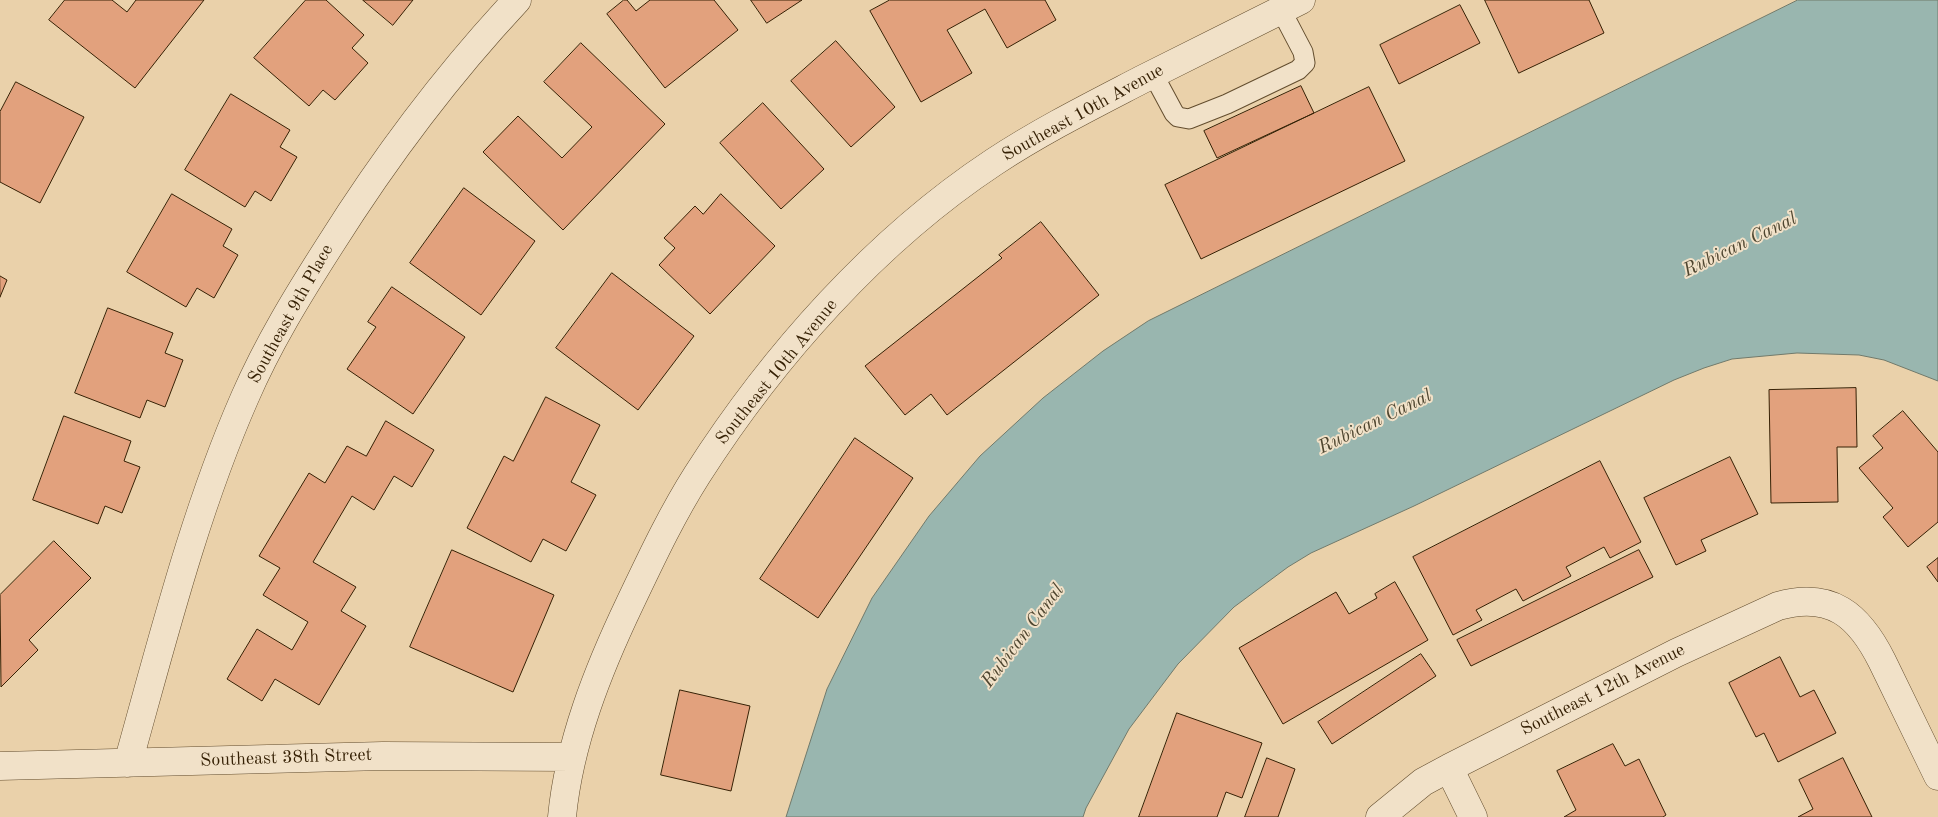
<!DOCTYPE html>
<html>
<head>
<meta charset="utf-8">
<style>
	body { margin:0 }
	canvas { display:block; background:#ead1aa }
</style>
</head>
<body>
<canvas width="1938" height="817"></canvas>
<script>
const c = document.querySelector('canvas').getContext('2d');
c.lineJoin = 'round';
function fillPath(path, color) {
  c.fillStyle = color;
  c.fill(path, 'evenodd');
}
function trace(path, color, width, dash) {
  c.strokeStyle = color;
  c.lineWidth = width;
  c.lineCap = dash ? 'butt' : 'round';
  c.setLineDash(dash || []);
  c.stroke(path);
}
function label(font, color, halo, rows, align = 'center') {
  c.font = font + ' "Old Standard TT",serif';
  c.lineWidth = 4;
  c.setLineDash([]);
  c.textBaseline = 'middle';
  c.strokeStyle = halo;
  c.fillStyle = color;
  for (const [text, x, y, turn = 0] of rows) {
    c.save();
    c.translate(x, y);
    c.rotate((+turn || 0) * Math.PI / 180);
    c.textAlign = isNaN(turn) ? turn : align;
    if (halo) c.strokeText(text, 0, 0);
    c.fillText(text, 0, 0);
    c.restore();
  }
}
const water = new Path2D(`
	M1798,0H1938V381L1884,360L1859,355L1797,353L1732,359L1704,368L1674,380L1414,506L1311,553L1288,567L1234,607L1178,664L1129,729L1086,808L1083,817H786L827,689L872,598L929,516L980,456L1043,398L1103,351L1148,321Z`);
fillPath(water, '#99b6af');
trace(water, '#717a6b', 1);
const building = new Path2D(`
	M65,0H112L127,12L136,0H204L135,88L49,20Z
	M306,0H326L364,35L352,48L368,63L335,100L323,90L309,106L254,58Z
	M363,0H413L393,25Z
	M624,0H627L636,11L650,0H714L738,30L665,88L607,14Z
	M751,0H802L767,23Z
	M890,0H1045L1056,20L1007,48L985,9L947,30L972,73L921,102L870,11Z
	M1485,0H1589L1604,33L1519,73Z
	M1460,5L1480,43L1399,84L1380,45Z
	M836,41L895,107L851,147L791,81Z
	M581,43L665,124L563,230L483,152L518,116L562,158L592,127L544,82Z
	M16,82L84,117L40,203L0,182V112Z
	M1301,86L1314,113L1217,158L1204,131Z
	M1369,87L1405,161L1201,259L1165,185Z
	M231,94L290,130L280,147L297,157L271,201L255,191L245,207L185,170Z
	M763,103L824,169L781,209L720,143Z
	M464,188L535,241L481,315L410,263Z
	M172,194L232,229L223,246L238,255L214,298L197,288L186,307L127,272Z
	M721,194L775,246L710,314L659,265L675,248L664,238L695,206L703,214Z
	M1041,222L1099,295L947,415L931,394L905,415L865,366L1002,258L999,255Z
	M612,273L694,336L638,410L556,348Z
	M0,276L7,280L0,297Z
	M392,287L465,337L413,414L347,369L376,327L368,322Z
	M108,308L173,333L165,353L183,360L165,407L147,400L140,418L75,393Z
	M1856,388L1857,447H1837L1838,502L1771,503L1769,390Z
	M546,397L600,425L571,482L596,495L566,551L543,539L531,562L467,528L504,456L513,461Z
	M1903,411L1938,452V522L1908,547L1883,517L1893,508L1859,468L1883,448L1873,436Z
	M64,416L131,441L124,461L140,467L122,513L105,506L98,524L33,500Z
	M386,421L434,450L412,487L394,476L374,510L352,496L313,562L356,587L341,611L366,626L319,705L275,679L262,701L227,679L257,629L292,650L308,622L263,595L280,568L259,556L309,473L325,483L347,446L366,456Z
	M855,438L913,478L818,618L760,579Z
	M1730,457L1758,514L1701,540L1706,551L1676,565L1644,498Z
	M1600,461L1641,542L1610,558L1604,547L1566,567L1571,576L1523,601L1516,589L1476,610L1482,620L1453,635L1413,557Z
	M54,541L91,578L29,640L38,650L1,687L0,595Z
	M452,550L554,595L513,692L410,647Z
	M1639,550L1653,577L1471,666L1457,640Z
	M1938,558V582L1927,567Z
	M1395,582L1428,640L1283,724L1239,648L1336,592L1349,614L1377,598L1375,594Z
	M1421,654L1436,676L1332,744L1318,722Z
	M1780,657L1800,697L1814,690L1836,733L1778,762L1764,733L1756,737L1729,683Z
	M680,690L750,706L731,791L661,775Z
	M1177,713L1262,743L1242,798L1226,792L1217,817H1139Z
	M1613,744L1625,766L1639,759L1666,815L1663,817H1564L1576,810L1557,771Z
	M1267,758L1295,769L1278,817H1245Z
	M1843,758L1872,817H1798L1813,809L1799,780Z`);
fillPath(building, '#e2a17d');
trace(building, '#362105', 1);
const lane = new Path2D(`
	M1153,74L1174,113L1178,117L1189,119L1227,104L1298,70L1305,63L1303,52L1281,10`);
const street = new Path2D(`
	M128,763C162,642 194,513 245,397C268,344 298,295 330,245C386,156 445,77 517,0
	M0,766L383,756L572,757
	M1449,768L1473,817
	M562,817C569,743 598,670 630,603C651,559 671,516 697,475C773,356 876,240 994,162C1041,131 1091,106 1141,80C1194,53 1248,27 1301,0
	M1380,817L1423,782L1449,768L1676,653L1778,606C1831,591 1859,615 1882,661L1938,776`);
trace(lane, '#634d2e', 21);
trace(street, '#634d2e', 29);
trace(lane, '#f1e1c8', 19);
trace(street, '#f1e1c8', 28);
label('18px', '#362105', '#f1e1c8', [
	["Southeast 10th Avenue",1083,113,-29],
	["Southeast 9th Place",291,314,-61],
	["Southeast 10th Avenue",777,372,-51],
	["Southeast 12th Avenue",1603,690,-27],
	["Southeast 38th Street",286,758,-2]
]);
label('italic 19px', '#4f4630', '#f1e1c8', [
	["Rubican Canal",1740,245,-26],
	["Rubican Canal",1375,422,-26],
	["Rubican Canal",1023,636,-53]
]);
</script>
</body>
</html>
